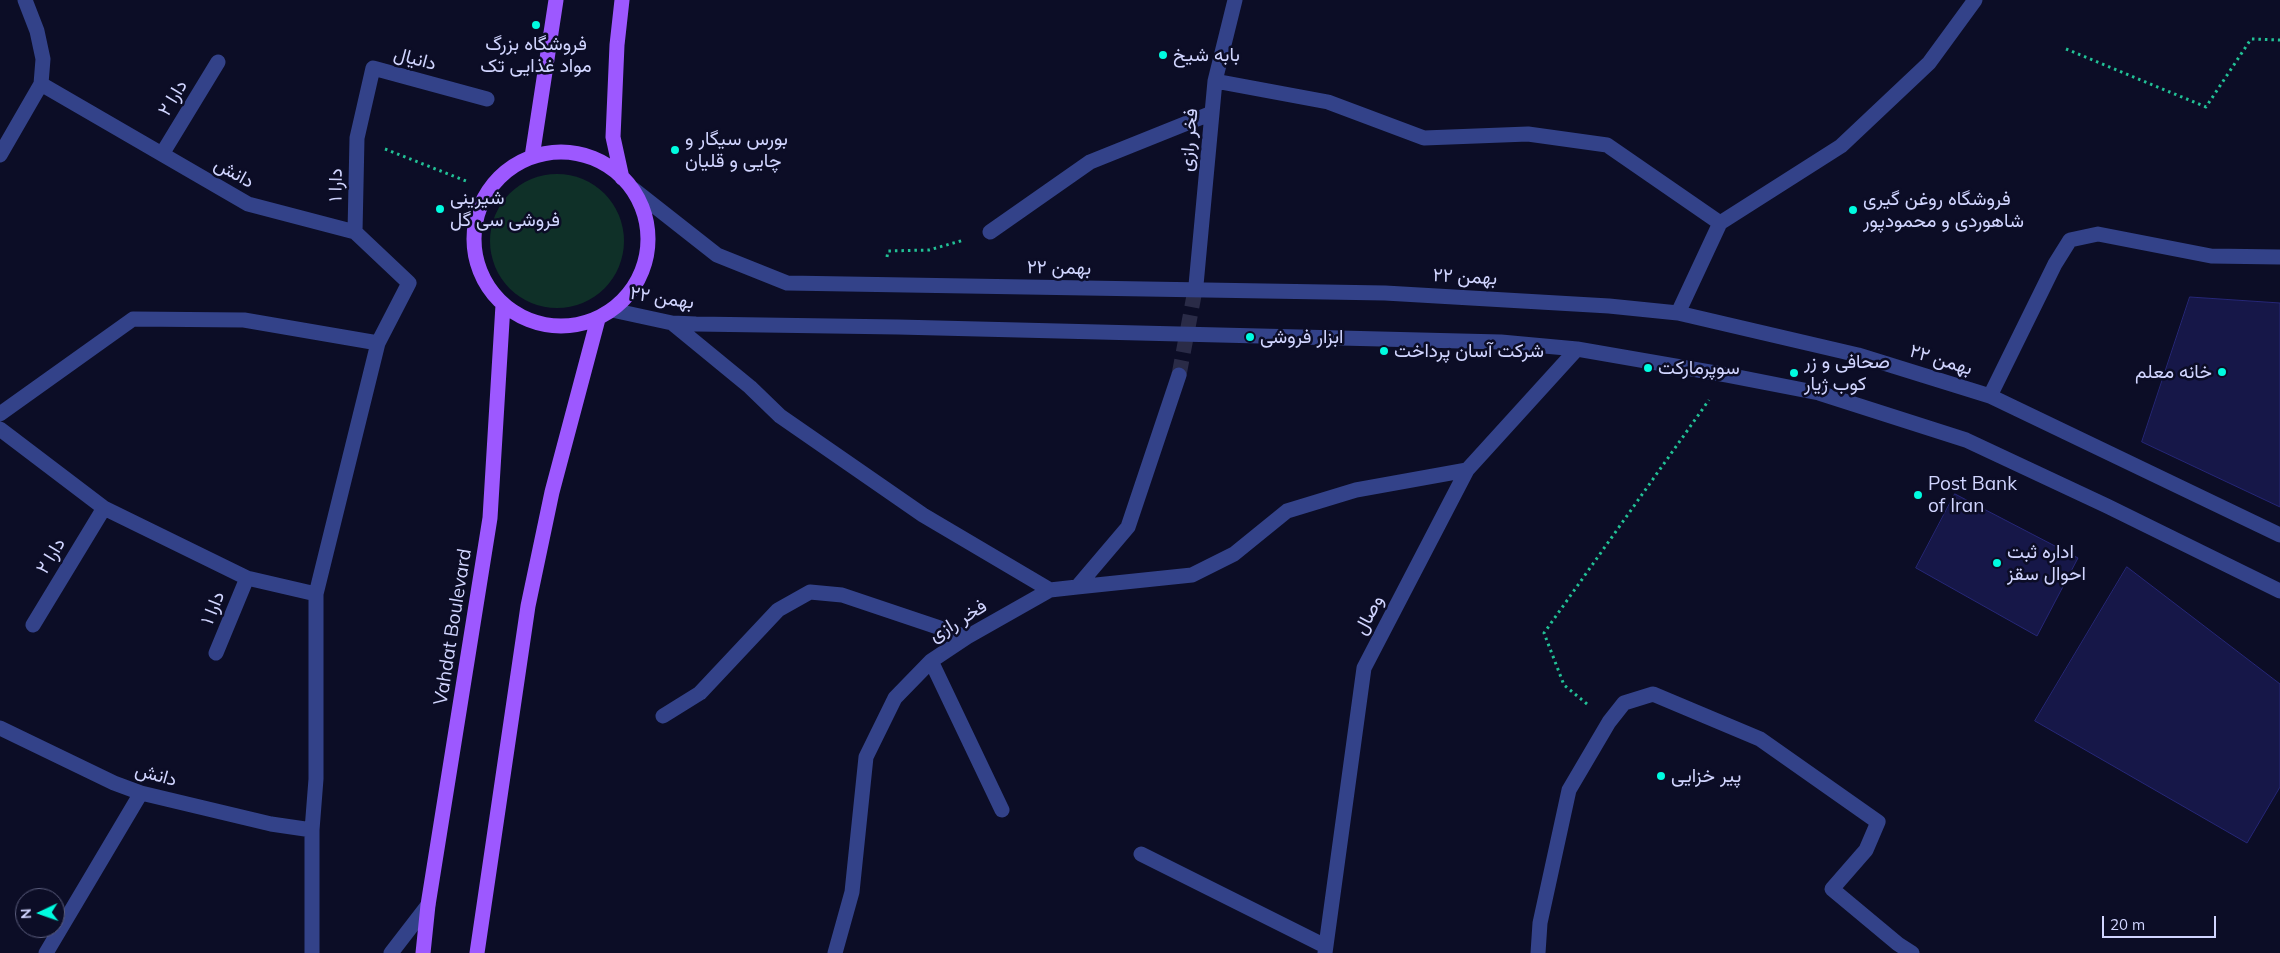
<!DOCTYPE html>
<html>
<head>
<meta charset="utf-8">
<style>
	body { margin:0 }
	#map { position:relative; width:2280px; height:953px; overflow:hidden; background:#0c0d26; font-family:Mulish,sans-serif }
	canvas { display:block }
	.north { position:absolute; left:15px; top:888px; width:50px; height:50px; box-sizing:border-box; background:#0c0d26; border:1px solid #5b5d7d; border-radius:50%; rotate:267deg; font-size:14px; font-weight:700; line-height:20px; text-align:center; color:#d1d5ff }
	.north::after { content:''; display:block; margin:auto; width:18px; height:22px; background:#00fce0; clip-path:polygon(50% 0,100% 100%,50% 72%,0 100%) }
	.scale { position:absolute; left:2102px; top:916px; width:114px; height:22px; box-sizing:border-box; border:2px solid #d1d5ff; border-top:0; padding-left:6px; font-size:15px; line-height:18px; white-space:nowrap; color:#d1d5ff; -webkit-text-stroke:4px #0c0d26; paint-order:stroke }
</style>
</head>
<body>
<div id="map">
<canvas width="2280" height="953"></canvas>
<div class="north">N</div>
<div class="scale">20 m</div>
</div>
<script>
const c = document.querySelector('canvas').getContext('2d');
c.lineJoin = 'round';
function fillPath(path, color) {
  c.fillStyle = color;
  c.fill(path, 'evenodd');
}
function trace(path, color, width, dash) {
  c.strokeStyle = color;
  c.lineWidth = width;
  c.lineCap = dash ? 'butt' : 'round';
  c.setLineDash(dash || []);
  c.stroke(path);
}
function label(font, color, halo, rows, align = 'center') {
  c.font = font + ' Mulish,Vazirmatn,sans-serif';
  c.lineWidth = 5;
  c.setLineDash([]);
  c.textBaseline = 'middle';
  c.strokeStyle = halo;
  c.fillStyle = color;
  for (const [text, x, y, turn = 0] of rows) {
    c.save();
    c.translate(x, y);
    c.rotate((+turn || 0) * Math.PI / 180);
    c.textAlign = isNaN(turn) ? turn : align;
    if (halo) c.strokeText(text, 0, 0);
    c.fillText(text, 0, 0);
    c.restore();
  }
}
fillPath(new Path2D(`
	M490 241a67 67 0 1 1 134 0a67 67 0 1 1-134 0Z`), '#0f3028');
const building = new Path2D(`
	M2190,297L2280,303V507L2142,442Z
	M1955,494L2078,558L2037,636L1916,568Z
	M2127,567L2280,684V787L2247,843L2035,721Z`);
fillPath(building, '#161748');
trace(building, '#262777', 1);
trace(new Path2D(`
	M1179,375L1196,285`), '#2a2b47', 15, [15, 8]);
trace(new Path2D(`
	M2066,49L2206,107L2251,39L2280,40
	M385,149L466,181
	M887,257L888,251L929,250L964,240
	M1587,704L1564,685L1544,633L1709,400`), '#22c196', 3, [2.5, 4]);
trace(new Path2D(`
	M1215,81L1328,102L1424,138L1528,134L1607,145L1720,223
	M162,154L218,62
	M0,155L41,84L43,59L37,31L25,0
	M633,189L717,255L787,283L1385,293L1609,306L1678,313L1858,355L1990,396L2280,535
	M355,232L357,138L373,68L487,99
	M990,232L1090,162L1212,113
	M1196,285L1215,81L1235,0
	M612,310L672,323L696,324L898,327L1501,342L1577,349L1727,375L1819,393L1966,440L2107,506L2280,591
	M1678,313L1720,223L1841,146L1929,63L1975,0
	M672,323L750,387L780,416L923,515L1050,590
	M1990,396L2055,264L2070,240L2098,234L2211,256L2280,257
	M0,414L133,319L244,320L378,343L409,283L355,232L248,204L41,84
	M0,429L104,508L247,578L316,594
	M1077,587L1192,575L1234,554L1287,511L1356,490L1467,470
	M33,625L104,508
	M216,653L247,578
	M931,661L1002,810
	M663,716L700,693L778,610L810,592L842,595L967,637
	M0,728L114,783L141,793L271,824L312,830
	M1141,854L1325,946
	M46,953L141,793
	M312,953V830L316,779V594L378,343
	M391,953L428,905
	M835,953L852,892L866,757L895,698L931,661L967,637L1050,590L1077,587L1128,527L1179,375
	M1325,953L1364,668L1467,470L1577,349
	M1538,953L1540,923L1569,790L1609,722L1624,703L1653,694L1760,739L1878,822L1866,850L1832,889L1898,944L1912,953`), '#334289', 15);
trace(new Path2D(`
	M622,0L617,45L613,137L622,178
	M474 239a87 87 0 1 1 174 0a87 87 0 1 1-174 0Z
	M532,157L556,0
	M423,953L428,905L490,518L503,305
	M477,953L528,606L552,492L598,319`), '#9d58ff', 15);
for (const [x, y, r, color] of [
	[536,25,5,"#00fce0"],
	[1163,55,5,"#00fce0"],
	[675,150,5,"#00fce0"],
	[440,209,5,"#00fce0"],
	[1853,210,5,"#00fce0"],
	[1250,337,5,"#00fce0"],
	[1384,351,5,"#00fce0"],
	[1648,368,5,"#00fce0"],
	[2222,372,5,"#00fce0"],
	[1794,373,5,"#00fce0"],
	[1918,495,5,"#00fce0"],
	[1997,563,5,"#00fce0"],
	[1661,776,5,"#00fce0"]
]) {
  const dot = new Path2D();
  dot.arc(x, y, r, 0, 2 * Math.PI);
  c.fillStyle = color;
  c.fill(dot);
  trace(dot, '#0c0d26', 2);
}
label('19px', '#d1d5ff', '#0c0d26', [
	["فروشگاه بزرگ",536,44,"center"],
	["مواد غذایی تک",536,66,"center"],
	["بابه شیخ",1173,55],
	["بورس سیگار و",685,139],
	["چایی و قلیان",685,161],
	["شیرینی",450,198],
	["فروشی سی گل",450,220],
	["فروشگاه روغن گیری",1863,199],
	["شاهوردی و محمودپور",1863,221],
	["ابزار فروشی",1260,337],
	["شرکت آسان پرداخت",1394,351],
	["صحافی و زر",1804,362],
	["کوب ژیار",1804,384],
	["سوپرمارکت",1658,368],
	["خانه معلم",2212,372,"right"],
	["Post Bank",1928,484],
	["of Iran",1928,506],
	["اداره ثبت",2007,552],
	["احوال سقز",2007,574],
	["پیر خزایی",1671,776]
], 'left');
label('19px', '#d1d5ff', '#0c0d26', [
	["دانیال",415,59,15],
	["دارا ۲",173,98,-59],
	["فخر رازی",1189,140,-85],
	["دانش",234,173,29],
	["دارا ۱",336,185,-89],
	["۲۲ بهمن",1059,268,1],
	["۲۲ بهمن",1465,277,3],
	["۲۲ بهمن",662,298,9],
	["۲۲ بهمن",1941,360,17],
	["دارا ۲",51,556,-59],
	["دارا ۱",213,608,-68],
	["وصال",1369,615,-62],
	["فخر رازی",958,621,-31],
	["Vahdat Boulevard",453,627,-81],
	["دانش",156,775,16]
]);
</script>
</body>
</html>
